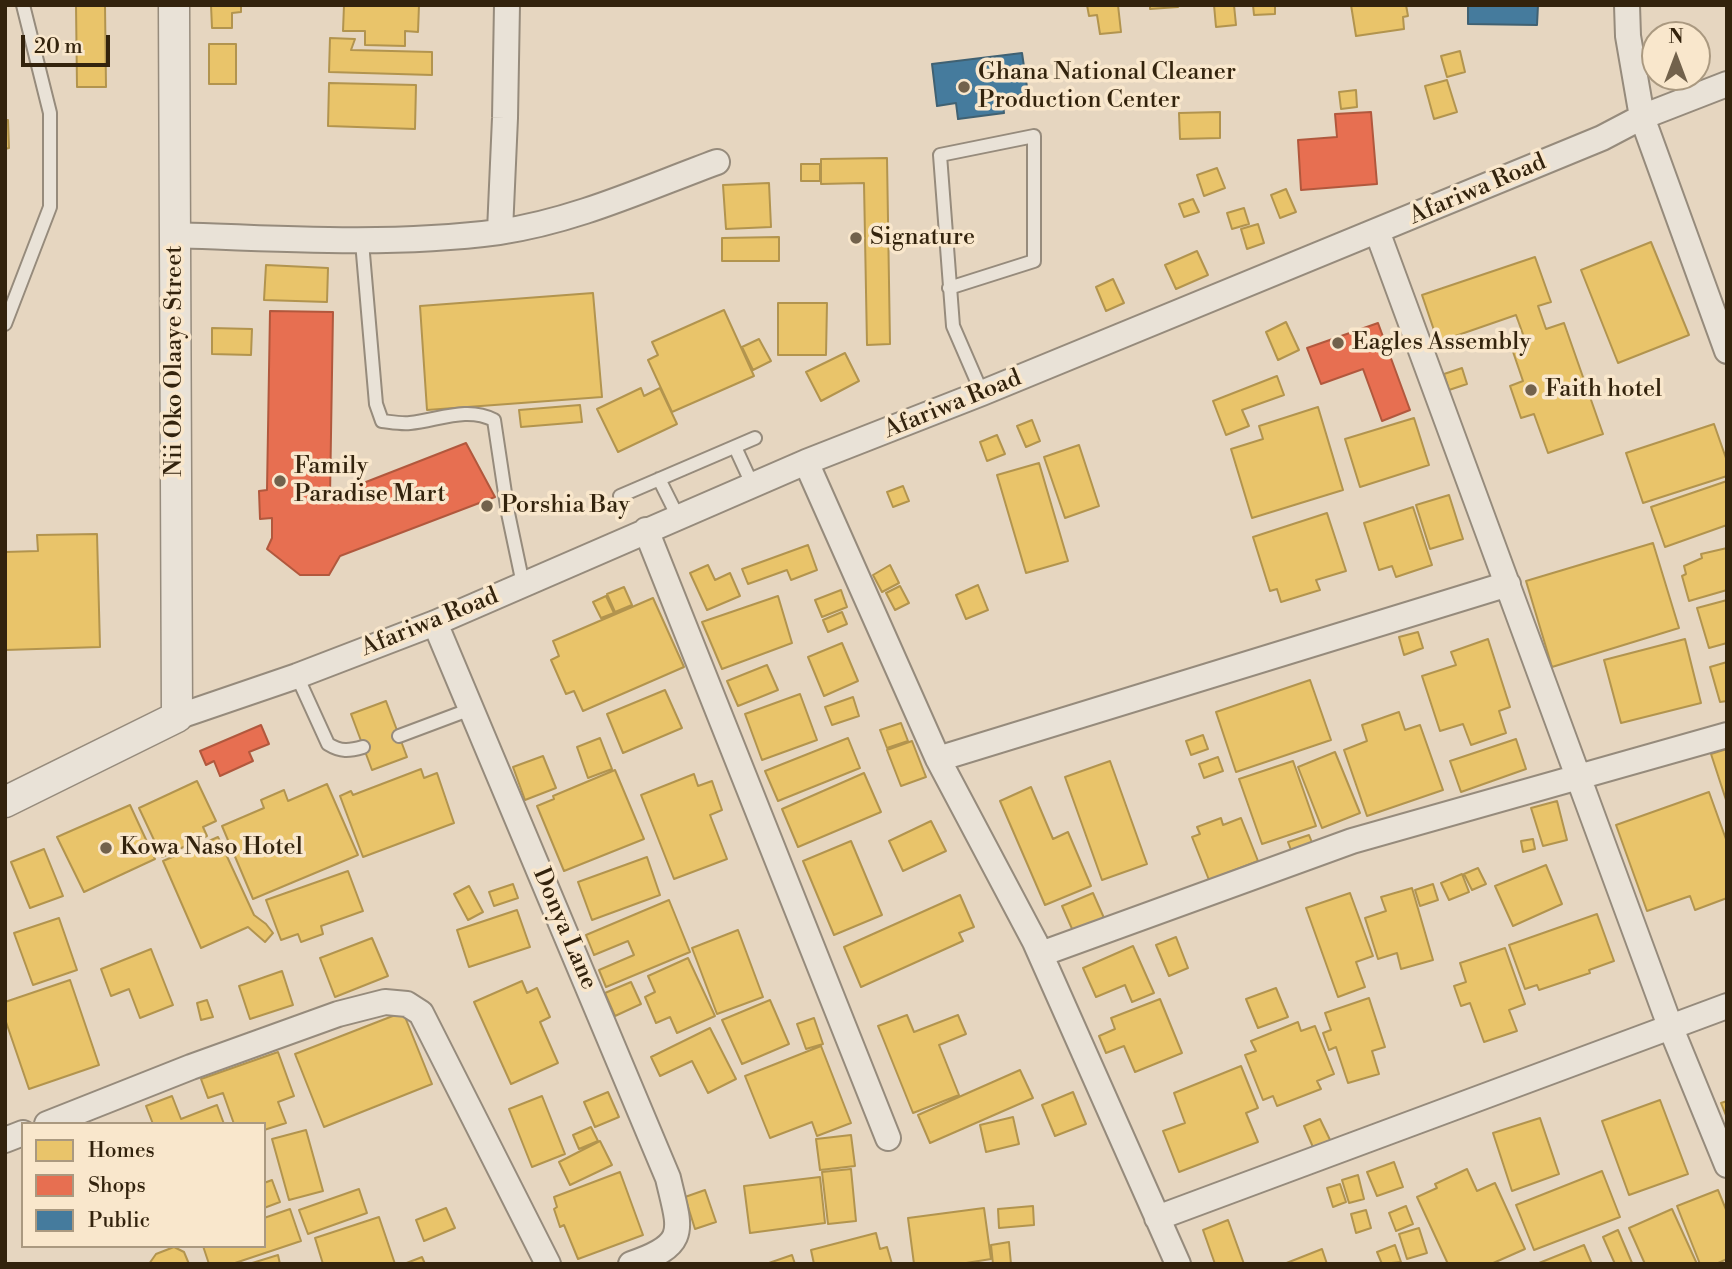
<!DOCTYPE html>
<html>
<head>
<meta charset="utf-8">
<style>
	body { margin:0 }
	#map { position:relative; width:1732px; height:1269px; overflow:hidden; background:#e6d6c0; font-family:"Libre Bodoni",serif }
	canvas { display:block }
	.frame { position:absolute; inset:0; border:7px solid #33230d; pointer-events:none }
	.legend { position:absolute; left:21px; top:1122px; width:245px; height:126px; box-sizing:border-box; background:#f9e7cc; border:2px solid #aa9980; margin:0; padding:9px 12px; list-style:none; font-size:21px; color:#33230d }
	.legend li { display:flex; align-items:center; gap:14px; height:35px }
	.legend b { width:35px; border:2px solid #aa9980 }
	.north { position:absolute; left:1641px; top:21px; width:70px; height:70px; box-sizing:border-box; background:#f9e7cc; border:2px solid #aa9980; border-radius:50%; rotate:0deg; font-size:19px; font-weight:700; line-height:28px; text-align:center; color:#33230d }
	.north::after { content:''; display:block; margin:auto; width:24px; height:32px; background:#72624c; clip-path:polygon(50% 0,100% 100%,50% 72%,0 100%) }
	.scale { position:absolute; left:21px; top:35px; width:89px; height:32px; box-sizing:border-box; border:4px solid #33230d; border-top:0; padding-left:9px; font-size:21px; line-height:24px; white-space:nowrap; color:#33230d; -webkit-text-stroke:5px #f9e7cc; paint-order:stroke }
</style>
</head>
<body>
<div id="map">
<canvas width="1732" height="1269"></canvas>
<div class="frame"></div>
<ul class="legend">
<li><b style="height:19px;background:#e9c46a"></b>Homes</li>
<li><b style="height:19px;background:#e76f51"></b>Shops</li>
<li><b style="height:19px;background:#457b9d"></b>Public</li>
</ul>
<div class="north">N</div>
<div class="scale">20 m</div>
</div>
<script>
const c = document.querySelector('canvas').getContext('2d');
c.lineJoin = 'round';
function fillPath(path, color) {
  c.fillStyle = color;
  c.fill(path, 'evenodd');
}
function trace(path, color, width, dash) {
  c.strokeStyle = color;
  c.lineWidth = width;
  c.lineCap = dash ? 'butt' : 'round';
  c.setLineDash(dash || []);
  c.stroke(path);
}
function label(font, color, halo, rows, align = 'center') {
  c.font = font + ' "Libre Bodoni",serif';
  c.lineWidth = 7;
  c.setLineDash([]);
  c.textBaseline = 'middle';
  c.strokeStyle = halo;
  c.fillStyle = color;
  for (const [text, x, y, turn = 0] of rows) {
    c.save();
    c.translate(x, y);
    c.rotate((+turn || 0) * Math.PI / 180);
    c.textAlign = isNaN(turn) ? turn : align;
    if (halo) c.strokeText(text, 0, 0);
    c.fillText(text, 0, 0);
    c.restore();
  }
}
const homes = new Path2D(`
	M76,5H105L106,87H77Z
	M211,5H241V12L232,13V28H212Z
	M344,5H419L418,32L405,31V46L365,45V31H343Z
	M1087,5H1118L1121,32L1100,34L1097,15L1089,16Z
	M1150,5H1178V7L1150,9Z
	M1214,5H1234L1236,25L1216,27Z
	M1253,5H1275V14L1254,15Z
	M1351,5H1406L1408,16L1403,17L1404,29L1356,36Z
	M330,38L355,39L351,50L432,52V75L329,72Z
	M209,44H236V84H209Z
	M1460,51L1465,72L1447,77L1441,56Z
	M1447,80L1457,112L1434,119L1425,86Z
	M329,83L416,85L415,129L328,126Z
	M1356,90L1357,107L1341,109L1339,92Z
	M1220,112V138L1180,139L1179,113Z
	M5,120H8L9,148L5,149Z
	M887,158L890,344L867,345L864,183L821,184V159Z
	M801,164H820V181H801Z
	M1217,168L1225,188L1204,196L1197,175Z
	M769,183L771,227L726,229L723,185Z
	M1286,189L1296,212L1280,218L1271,195Z
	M1193,199L1199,212L1184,217L1179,204Z
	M1244,208L1249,224L1232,229L1227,213Z
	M1258,224L1264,243L1247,249L1241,229Z
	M779,237V261H722V238Z
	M1651,242L1689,335L1618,363L1581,270Z
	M1197,251L1208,275L1176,289L1165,265Z
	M1535,257L1551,302L1538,306L1546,329L1564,323L1603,434L1548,453L1534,414L1521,418L1510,386L1523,381L1510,343L1524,337L1516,315L1438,342L1422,295Z
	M266,265L328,268L327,302L264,300Z
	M1113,279L1124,303L1106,311L1096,287Z
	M593,293L602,397L427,410L420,306Z
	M778,303H827L826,355H778Z
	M724,310L754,376L672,412L648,360L658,355L652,342Z
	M1286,322L1299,350L1278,360L1266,332Z
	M212,328L252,329L251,355L212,354Z
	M759,339L771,361L753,370L742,347Z
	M845,353L859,381L821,401L806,372Z
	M1462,368L1467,384L1449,390L1444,374Z
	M1277,376L1284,395L1242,410L1249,426L1226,435L1213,401Z
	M641,388L644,396L660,388L677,424L618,452L597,409Z
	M580,405L582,422L521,427L519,410Z
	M1318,407L1343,490L1252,518L1231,449L1263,439L1259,426Z
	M1414,418L1429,465L1360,487L1345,439Z
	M1032,420L1040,441L1026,447L1017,426Z
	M1714,424L1727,461V476L1643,503L1626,453Z
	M997,435L1005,454L987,461L980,442Z
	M1079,445L1099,506L1065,518L1044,457Z
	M1039,463L1068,561L1026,573L997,475Z
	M1727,481V525L1665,547L1651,507Z
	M903,486L909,501L893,507L887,492Z
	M1449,495L1463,539L1430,549L1416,505Z
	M1413,507L1432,565L1396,577L1392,566L1379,570L1364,523Z
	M1327,513L1346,571L1316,580L1320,590L1281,602L1277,589L1270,591L1253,537Z
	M97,534L100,647L5,650V552L38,551L37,535Z
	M1653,543L1679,628L1552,667L1526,581Z
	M808,545L817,570L791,580L787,570L748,584L742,569Z
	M1727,548V590L1689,601L1682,576L1686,574L1684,566L1702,558L1701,554Z
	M708,565L715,580L730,573L740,596L707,610L690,573Z
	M890,565L899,583L882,592L873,575Z
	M978,585L988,610L966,619L956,595Z
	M900,586L909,603L895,610L886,593Z
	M624,587L632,605L615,612L607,594Z
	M841,590L847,607L822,617L815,600Z
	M606,596L614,613L601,618L593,602Z
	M778,596L792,643L722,669L702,622Z
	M653,598L684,667L583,711L574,691L566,694L551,660L559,656L553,641Z
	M1727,600V643L1709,648L1697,608Z
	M842,612L847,624L828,632L823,620Z
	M1418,632L1423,648L1404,655L1399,637Z
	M1488,639L1510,707L1499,711L1506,733L1471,745L1463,724L1440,731L1422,676L1456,665L1451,652Z
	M1685,639L1701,703L1621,723L1604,660Z
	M842,643L858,681L824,696L808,657Z
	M1727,662V701L1720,702L1710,667Z
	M767,665L778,690L738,706L727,681Z
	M1310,680L1331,740L1236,772L1216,712Z
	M665,690L682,728L623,753L607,714Z
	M800,694L817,740L762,760L745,714Z
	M853,697L859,716L832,725L825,707Z
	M386,701L407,757L372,770L351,714Z
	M1399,712L1405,730L1420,725L1443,790L1367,816L1344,750L1367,741L1362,725Z
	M901,723L908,741L887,748L880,730Z
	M1203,735L1208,749L1191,755L1186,741Z
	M600,738L612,769L588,778L577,747Z
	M848,738L860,768L778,801L765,771Z
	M1516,739L1526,769L1461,792L1450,761Z
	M912,741L926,777L901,786L887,750Z
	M1727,749V803L1711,754Z
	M1335,752L1360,813L1322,828L1298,767Z
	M543,756L556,788L525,800L513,767Z
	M1218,757L1223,771L1204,778L1199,764Z
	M1110,761L1147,864L1102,880L1065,777Z
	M1293,761L1316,826L1262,844L1239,779Z
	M421,769L424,778L437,773L454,823L363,857L340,796L351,791L353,795Z
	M615,770L644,839L564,871L537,806L554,799L553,796Z
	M864,773L881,812L798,847L782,809Z
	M694,774L698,786L712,781L722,810L710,815L727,859L674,879L641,795Z
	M197,781L216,821L203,827L207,836L162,857L139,808Z
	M327,784L358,855L253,899L222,826L264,808L261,800L284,790L288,801Z
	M1031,787L1053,839L1068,832L1091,886L1045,905L1000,801Z
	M1709,792L1727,842V898L1695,910L1690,896L1647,911L1616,825Z
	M1557,801L1567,840L1543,846L1531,808Z
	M130,805L155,859L84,892L57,837Z
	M1221,818L1223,825L1241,818L1258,861L1209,880L1192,837L1200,834L1197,827Z
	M931,821L946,851L903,871L889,841Z
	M1309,835L1315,850L1294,858L1288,842Z
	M218,837L254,915L266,924L273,933L265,942L248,927L201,948L163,861Z
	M1533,839L1535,849L1523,852L1521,841Z
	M851,841L882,915L834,935L803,861Z
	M44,849L63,896L30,908L11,862Z
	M647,857L660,895L592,920L578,882Z
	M1546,865L1562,904L1513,926L1495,886Z
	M1478,868L1486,884L1472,890L1464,874Z
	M348,871L363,911L321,926L323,934L301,942L298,934L281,940L266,900Z
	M1462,874L1469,892L1449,900L1441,883Z
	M513,884L518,898L494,906L489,892Z
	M1433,884L1438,900L1420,906L1415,890Z
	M469,886L483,912L468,920L454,894Z
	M1412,888L1433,960L1401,969L1397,953L1378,959L1365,918L1386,911L1381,897Z
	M1093,893L1104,918L1073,931L1062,906Z
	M1350,893L1373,956L1356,962L1365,987L1338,997L1306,908Z
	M960,895L974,927L959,933L963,941L861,987L844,947Z
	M669,900L690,952L606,987L599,970L634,955L628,941L594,955L586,935Z
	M517,910L530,947L469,967L457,930Z
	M1597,914L1614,961L1589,970L1590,973L1539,990L1537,985L1525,989L1509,945Z
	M59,918L77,970L33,985L14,933Z
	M738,930L763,997L717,1014L692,948Z
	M1176,937L1188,968L1169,976L1156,945Z
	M372,938L388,976L335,997L320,958Z
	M1133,946L1154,993L1132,1002L1125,985L1096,997L1083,968Z
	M1505,948L1525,1004L1509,1010L1517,1031L1484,1042L1470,1003L1461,1006L1454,986L1466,982L1460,963Z
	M151,949L173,1005L140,1018L129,989L111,996L101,969Z
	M688,958L715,1016L677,1033L670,1017L656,1023L645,997L655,992L648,976Z
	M282,971L293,1005L250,1019L239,986Z
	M70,980L99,1065L29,1089L5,1019V1002Z
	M522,981L527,993L537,988L550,1017L540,1022L558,1063L511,1084L474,1002Z
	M631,982L641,1004L615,1016L605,993Z
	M1276,988L1288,1017L1258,1028L1246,999Z
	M1369,998L1385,1047L1372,1051L1379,1074L1348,1083L1336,1047L1329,1050L1323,1033L1331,1030L1325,1013Z
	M1160,999L1182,1053L1135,1072L1124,1046L1106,1053L1099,1036L1115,1029L1111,1018Z
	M207,1000L213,1017L201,1020L197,1003Z
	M770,1000L789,1044L742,1064L722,1020Z
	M403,1012L432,1084L324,1127L295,1054Z
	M907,1015L914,1032L958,1015L966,1034L939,1045L959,1095L913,1113L878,1026Z
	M814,1018L823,1044L806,1049L797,1024Z
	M1298,1022L1301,1031L1315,1026L1334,1074L1317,1081L1321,1089L1277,1106L1273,1096L1263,1100L1245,1055L1256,1051L1251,1041Z
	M710,1028L736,1079L708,1093L692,1061L660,1076L651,1057Z
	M821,1046L851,1123L817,1136L812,1122L770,1138L745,1076Z
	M278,1052L294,1096L278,1102L286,1123L264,1130V1124H234L223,1093L208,1098L201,1079Z
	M1241,1066L1258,1108L1246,1113L1258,1142L1179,1172L1163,1131L1185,1123L1174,1093Z
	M1020,1070L1033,1098L930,1143L918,1115Z
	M608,1092L619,1117L595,1127L584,1102Z
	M1073,1092L1086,1124L1055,1136L1042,1105Z
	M172,1096L181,1119L217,1105L224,1124H153L146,1106Z
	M542,1096L565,1154L532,1167L509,1109Z
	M1660,1100L1688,1174L1629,1195L1602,1121Z
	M1727,1101V1118L1721,1103Z
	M1013,1117L1019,1144L986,1152L980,1125Z
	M1540,1118L1559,1174L1512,1191L1493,1133Z
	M1320,1119L1332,1144L1315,1152L1304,1126Z
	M591,1127L598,1141L579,1149L573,1135Z
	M306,1130L323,1191L289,1200L272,1139Z
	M851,1135L855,1166L820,1170L816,1139Z
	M600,1141L612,1165L570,1185L559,1162Z
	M1394,1162L1403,1187L1377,1196L1367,1172Z
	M851,1169L856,1221L828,1224L822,1172Z
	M1467,1169L1477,1191L1495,1183L1525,1249L1491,1264H1448L1417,1197L1437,1188L1435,1184Z
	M1602,1171L1620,1217L1534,1250L1516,1205Z
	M620,1172L643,1235L578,1259L564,1225L560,1227L554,1209L557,1207L554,1197Z
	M1358,1175L1364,1199L1349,1203L1342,1180Z
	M820,1177L825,1223L750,1233L744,1186Z
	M272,1180L280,1202L264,1208V1183Z
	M1340,1184L1346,1202L1333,1207L1327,1188Z
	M359,1189L367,1213L308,1234L299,1210Z
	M705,1190L716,1222L695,1229L685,1197Z
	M1718,1190L1727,1212V1259L1716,1264H1700L1677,1206Z
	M1033,1206L1034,1225L999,1228L998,1209Z
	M1406,1206L1413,1224L1396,1231L1389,1213Z
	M446,1208L455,1228L424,1241L416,1220Z
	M984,1208L991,1259L960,1264H914L908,1218Z
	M290,1209L301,1241L232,1264H209L203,1246H264V1218Z
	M1672,1209L1697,1264H1645L1629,1228Z
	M1366,1210L1371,1228L1356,1233L1351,1214Z
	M379,1217L395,1264H323L315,1238Z
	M1228,1220L1244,1264H1215L1203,1230Z
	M1419,1228L1427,1253L1407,1259L1399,1234Z
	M1618,1230L1632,1263L1630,1264H1615L1603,1237Z
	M876,1233L880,1249L887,1247L892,1264H814L811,1250Z
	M1009,1242L1011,1264H993L991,1245Z
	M1395,1245L1401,1262L1382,1264L1377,1252Z
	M1584,1245L1592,1264H1540L1539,1263Z
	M174,1247L184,1252L189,1264H149L156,1254Z
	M1322,1249L1327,1264H1284Z
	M278,1255L280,1264H249Z
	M792,1255L795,1264H766Z
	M422,1257L425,1264H404Z`);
fillPath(homes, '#e9c46a');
trace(homes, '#b2944e', 2);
const shops = new Path2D(`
	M1371,112L1377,184L1301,190L1298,140L1337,137L1335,114Z
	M270,311L333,312L330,496L466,443L495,497L340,556L329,575H300L267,549L272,538V518L260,519L259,491L267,490Z
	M1378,323L1410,410L1382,421L1363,369L1321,384L1307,348Z
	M261,725L269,744L249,752L253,761L220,776L214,761L206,765L200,751Z`);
fillPath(shops, '#e76f51');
trace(shops, '#b1583d', 2);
const public = new Path2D(`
	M1468,5H1538L1537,25L1468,24Z
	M1022,53L1028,94L1002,97L1004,113L958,119L956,103L937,106L932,64Z`);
fillPath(public, '#457b9d');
trace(public, '#406172', 2);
const service = new Path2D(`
	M362,242L376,404L382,421C391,422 401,424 410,423C439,420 467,406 494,420L508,513L523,584
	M949,288L1034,261V136L940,155L953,326L982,393
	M5,324L50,207V113L23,5
	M735,447L752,484
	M659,479L678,517
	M620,496L755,438
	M297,676L328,744C341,752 349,751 363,747
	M399,736L471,709`);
const minor = new Path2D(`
	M1627,5L1628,36L1642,117L1727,351
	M500,231L505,118L507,5
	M1377,231L1670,1026L1727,1165
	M175,235C283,239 391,246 499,232C575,221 646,188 717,162
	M806,462L938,759L1035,942L1178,1264
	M646,530L888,1138
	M435,623L668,1178C680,1230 690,1244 631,1264
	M177,717L297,676L435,623L806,462L982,393L1602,138L1642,117L1727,84
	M938,759L1508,584
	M1041,954L1352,841L1727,735
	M47,1124L191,1067L338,1014L385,1002L407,1004L421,1013L548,1264
	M5,1140L23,1133
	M1157,1218L1727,1006`);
const tertiary = new Path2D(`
	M5,802L177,717L174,5`);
trace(service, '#968b7c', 16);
trace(minor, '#968b7c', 28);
trace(tertiary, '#968b7c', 33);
trace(service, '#e9e2d7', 12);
trace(minor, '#e9e2d7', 24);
trace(tertiary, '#e9e2d7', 30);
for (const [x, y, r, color] of [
	[964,87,7,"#72624c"],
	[856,238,7,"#72624c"],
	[1338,343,7,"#72624c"],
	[1531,390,7,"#72624c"],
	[280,481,7,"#72624c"],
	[487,506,7,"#72624c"],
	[106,848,7,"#72624c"]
]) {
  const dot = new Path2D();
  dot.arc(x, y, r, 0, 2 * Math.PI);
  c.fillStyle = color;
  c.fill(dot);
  trace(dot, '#f9e7cc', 2.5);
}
label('24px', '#33230d', '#f9e7cc', [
	["Ghana National Cleaner",978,73],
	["Production Center",978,101],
	["Signature",870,238],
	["Eagles Assembly",1352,343],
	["Faith hotel",1545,390],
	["Family",294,467],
	["Paradise Mart",294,495],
	["Porshia Bay",501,506],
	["Kowa Naso Hotel",120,848]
], 'left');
label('24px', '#33230d', '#f9e7cc', [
	["Afariwa Road",1478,190,-23],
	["Nii Oko Olaaye Street",175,361,-90],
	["Afariwa Road",953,405,-22],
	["Afariwa Road",430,623,-22],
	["Donya Lane",564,929,67]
]);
</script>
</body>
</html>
